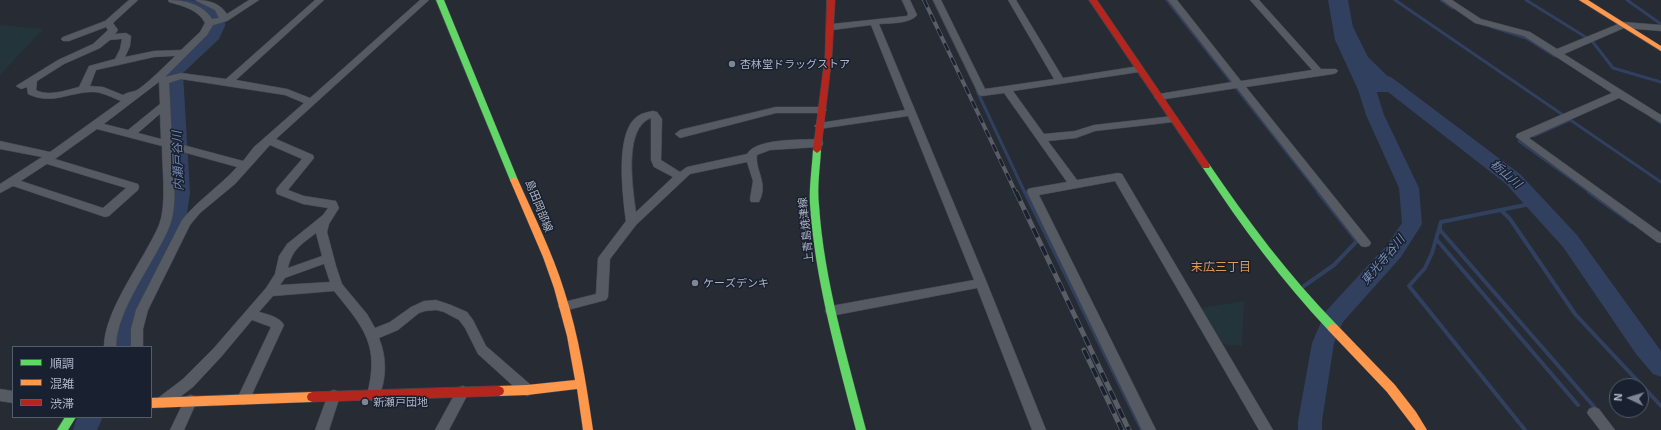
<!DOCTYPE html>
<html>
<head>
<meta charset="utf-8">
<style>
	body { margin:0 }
	#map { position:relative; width:1661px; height:430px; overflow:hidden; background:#262b34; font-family:"Exo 2","Noto Sans JP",sans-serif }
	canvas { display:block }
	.legend { position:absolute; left:12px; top:346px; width:140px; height:72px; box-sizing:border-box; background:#19202f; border:1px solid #555c6c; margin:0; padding:5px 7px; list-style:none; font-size:12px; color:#aeb5c7 }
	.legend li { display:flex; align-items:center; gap:8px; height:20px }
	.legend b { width:20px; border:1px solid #555c6c }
	.north { position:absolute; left:1609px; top:378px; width:40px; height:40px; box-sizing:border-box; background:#19202f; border:1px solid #555c6c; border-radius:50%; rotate:274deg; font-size:11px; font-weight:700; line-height:16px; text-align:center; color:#aeb5c7 }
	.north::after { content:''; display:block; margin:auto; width:14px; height:18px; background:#7e8594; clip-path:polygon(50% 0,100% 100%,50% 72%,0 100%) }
</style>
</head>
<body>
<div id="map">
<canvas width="1661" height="430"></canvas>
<ul class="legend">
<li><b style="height:5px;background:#63d668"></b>順調</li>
<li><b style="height:5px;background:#ff974d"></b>混雑</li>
<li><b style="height:5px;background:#b3261e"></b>渋滞</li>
</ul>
<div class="north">N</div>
</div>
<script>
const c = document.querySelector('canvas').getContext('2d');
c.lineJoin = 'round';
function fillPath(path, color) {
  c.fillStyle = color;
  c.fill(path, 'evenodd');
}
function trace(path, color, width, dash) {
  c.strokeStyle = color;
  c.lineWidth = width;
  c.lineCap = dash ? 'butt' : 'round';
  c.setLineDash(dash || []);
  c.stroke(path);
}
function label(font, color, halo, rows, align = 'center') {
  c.font = font + ' "Exo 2","Noto Sans JP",sans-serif';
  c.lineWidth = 3;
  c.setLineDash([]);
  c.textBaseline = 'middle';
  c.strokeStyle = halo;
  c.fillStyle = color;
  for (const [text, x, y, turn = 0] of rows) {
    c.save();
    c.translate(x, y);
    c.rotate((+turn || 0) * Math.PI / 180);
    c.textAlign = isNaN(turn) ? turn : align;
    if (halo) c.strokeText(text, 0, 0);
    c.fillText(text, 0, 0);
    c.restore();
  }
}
fillPath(new Path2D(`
	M0,25L43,29L0,75Z
	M1244,301L1242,346L1223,344L1201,308Z`), '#23353a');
fillPath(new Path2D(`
	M1328,0H1348L1353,27L1368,57L1409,97L1401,99L1389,92H1375L1378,108L1367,109L1335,40Z`), '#31405f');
trace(new Path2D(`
	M1167,0L1319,193
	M1395,0L1661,182
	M1441,0L1453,8
	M1526,0L1592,41L1613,68L1661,82
	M1627,0L1661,24
	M1492,27L1526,38L1555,56
	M977,91L1025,193
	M1652,117L1661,123
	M1534,136L1570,120
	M1519,141L1591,193`), '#31405f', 3);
trace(new Path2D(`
	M1025,192L1142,430
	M1589,192L1631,222
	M1501,210L1510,219L1575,314L1661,406
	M1440,226V230L1596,409
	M1437,240L1578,405
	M1304,286L1334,265L1357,241L1318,192
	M1525,430L1409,286L1425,268L1432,253L1441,222L1535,203`), '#31405f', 4);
fillPath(new Path2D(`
	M178,0C196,0 214,0 225,16V26L219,39L183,73L190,193L186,220L147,293L136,324L134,347H112L114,324L126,292L166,220L170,193L165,71L206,33L209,26V17L203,12L180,3Z
	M1385,75L1391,77L1520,174L1577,235L1661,351V377L1653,374L1636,354L1563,247L1506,184L1379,85L1376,81L1379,77Z
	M1365,77L1371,79L1374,83L1384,115L1419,188L1422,224L1401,257L1343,322L1334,343L1322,421V430H1298V421L1312,343L1326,311L1387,245L1402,223L1399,188L1366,115L1356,83L1359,79Z
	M77,417H103L97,430H73Z`), '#31405f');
const street = new Path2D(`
	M129,0H138L113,23L118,30L115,34L126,33L131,36L130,46L125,57L154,51L181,50L200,32L205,23C198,9 182,6 169,2L168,0C184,0 203,4 212,19L219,18L215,10L195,0C207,0 219,2 227,14L249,0H259L227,21L213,25L207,35L165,77L181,73L226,79L315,0H324L236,80L287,89L310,98L420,0H429L276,139L313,155L314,158L288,190L304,196L336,201L339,208L329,224L327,232L336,266L342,284L367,314L375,328L390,322L411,307L424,301L436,300L451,305L467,312L473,320L486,346L532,386L533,390L532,394L527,396L522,394L478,354L465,328L459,320L444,312L436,310L425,311L419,313L398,330L379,338C387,358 387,379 378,399L373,401L368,399L367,395C380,345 364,328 334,291L273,296L259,312C267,314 280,317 284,325L248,403L243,405L238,403L237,399L271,327L252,320L221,357L193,387L168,406L163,408L158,406L157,402L158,398L183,379L213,349L266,288L275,274L279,256L287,244L323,215L328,208L303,204L277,194L276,191L277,188L302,159L270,145L235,184L200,213L190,225L148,310L143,329V347H131V329L136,310L182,220C198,200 220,186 237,167L172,149C173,172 178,204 170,225C156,261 116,309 116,347H104C104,310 144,260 159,225C167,205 162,168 162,146L97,129L55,159L138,184L139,187L138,190L109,216L105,217L13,186L0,193V184L42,157L0,149V141L50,152L121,101C113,98 104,93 95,92C70,91 53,106 28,94L27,87L21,89L16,86L58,60L93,44L108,30L106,27L69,41H63L61,39L63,37L105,21ZM122,39L120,49L115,59L89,66L79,87C66,90 49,97 36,90L37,81L64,64L100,48L110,40ZM175,56C168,63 143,88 135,91C131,92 128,92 123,95L103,87L90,86L96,70L154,57ZM181,79L285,95L304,103L254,147L243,161L172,142L169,83ZM159,82L160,104L128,130L104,124ZM160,114L161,139L138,133ZM47,164L126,188L103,208L21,181ZM316,233L322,256L288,268C292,249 302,244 316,233ZM324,264L330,282L280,285L285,278Z
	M902,0H910L917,15C910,24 891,23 879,24L987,283L1046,430H1032L977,288L831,316L827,315L825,311L827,307L831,306L974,280L908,116L819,129L814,126L819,123L905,110L871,25L832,30L827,27L832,24L907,16L908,14Z
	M933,0H941L985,89L1054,79L1008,0H1016L1063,78L1139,66L1142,67L1144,69L1139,72L1013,91L1044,134L1075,131L1094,125L1173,116L1177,117L1178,119L1177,121L1173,122L1095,131L1076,138L1048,141L1077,180L1118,173L1122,174L1273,430H1259L1115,181L1039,195L1156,430H1142L1027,192L1028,189L1032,188L1067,182L1004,93L982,96L979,95Z
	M1168,0H1177L1241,81L1312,70L1250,0H1259L1321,69H1336L1338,71L1336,73L1333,74L1246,87L1369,240L1371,243L1369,246L1365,247L1361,246L1237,88L1159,100L1156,99L1154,97L1159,94L1232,82Z
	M1442,0H1452L1481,19L1530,32L1557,49L1623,22L1661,25V31L1624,28L1564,54L1661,115V123L1619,98L1529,138L1661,233V243L1657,242L1516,137L1517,134L1612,93L1524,36L1475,23Z
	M776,107H822L827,110L822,113H776L680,138L675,134L680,130Z
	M653,111L657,112L662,119L661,160L680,172L687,167L747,154C756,138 801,140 818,139L822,140L823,143L822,146L818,147L770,150L757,155C755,171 769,183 759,202H751L750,199L753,181L747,162L690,174L636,225L610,259L608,297L606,300L564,311L560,309L558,306L560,303L596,294L598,258L626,221C623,197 614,131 638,116C642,113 648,112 653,111ZM651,118V160L654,167L673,177L636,212C633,189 623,128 651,118Z
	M463,386L468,388L469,392L449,430H435L458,388Z
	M0,389L13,391V403L0,401Z
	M334,390L339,392L340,396L329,430H315L329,392Z
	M191,395L196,397L197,401L184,430H170L186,397Z
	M1594,407L1599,409L1615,430H1600L1587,413L1589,409Z`);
const fast = new Path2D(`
	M436,0H444L518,180L517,182H511L510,180Z
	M817,147L821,150C820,168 817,187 819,205C824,281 847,356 866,430H856C837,356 815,281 810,204C809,187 812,168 813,150Z
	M1206,163L1209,164C1248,221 1288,275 1337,325L1338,328L1337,331L1333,332L1329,331C1282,281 1241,226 1203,168L1202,166Z
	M65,417H76L68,430H57Z`);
const slow = new Path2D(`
	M1579,0H1588L1661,46V51Z
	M514,177L518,180C534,216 552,252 564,290C579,336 586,383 593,430H583L577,389L527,395L499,396L495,394L494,391L495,388L499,386L527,385L575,380L567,336L554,288L543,257L510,180Z
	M1333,324L1337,325L1395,385L1416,412L1427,430H1416L1387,392L1329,331L1328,328L1329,325Z
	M312,392L316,394L317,397L316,400L312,402L151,408V398Z`);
const jam = new Path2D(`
	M827,0H835L832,56L821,150L817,153L813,150L825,56Z
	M1089,0H1097L1209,164L1210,166L1209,168H1203Z
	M499,386L503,388L504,391L503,394L499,396L312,402L308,400L307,397L308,394L312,392Z`);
trace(street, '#44474f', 1);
trace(fast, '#44474f', 1);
trace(slow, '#44474f', 1);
trace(jam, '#44474f', 1);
fillPath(street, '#565a62');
fillPath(fast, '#63d668');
fillPath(slow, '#ff974d');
fillPath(jam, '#b3261e');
const railFar1 = new Path2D(`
	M924,0L1016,193`);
const rail = new Path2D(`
	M1016,192L1129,430
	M1084,350L1122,430`);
trace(railFar1, '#595d66', 4);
trace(rail, '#595d66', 5);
trace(railFar1, '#19202f', 2.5, [8]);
trace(rail, '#19202f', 3.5, [10]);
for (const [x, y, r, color] of [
	[732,64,4,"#7e8594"],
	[695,283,4,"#7e8594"],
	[365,402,4,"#7e8594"]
]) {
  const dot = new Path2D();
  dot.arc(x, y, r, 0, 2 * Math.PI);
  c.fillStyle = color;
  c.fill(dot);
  trace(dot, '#19202f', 1.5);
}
label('11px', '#aeb5c7', '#19202f', [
	["杏林堂ドラッグストア",740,64],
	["ケーズデンキ",703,283],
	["新瀬戸団地",373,402]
], 'left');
label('11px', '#aeb5c7', '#19202f', [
	["島田岡部線",539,206,68],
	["上青島焼津線",806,230,-96]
]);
label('italic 12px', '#7489b1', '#19202f', [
	["内瀬戸谷川",178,161,-92],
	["栃山川",1506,174,41],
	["東光寺谷川",1383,260,-50]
]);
label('12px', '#d99b57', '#19202f', [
	["末広三丁目",1221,267]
]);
</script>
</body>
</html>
